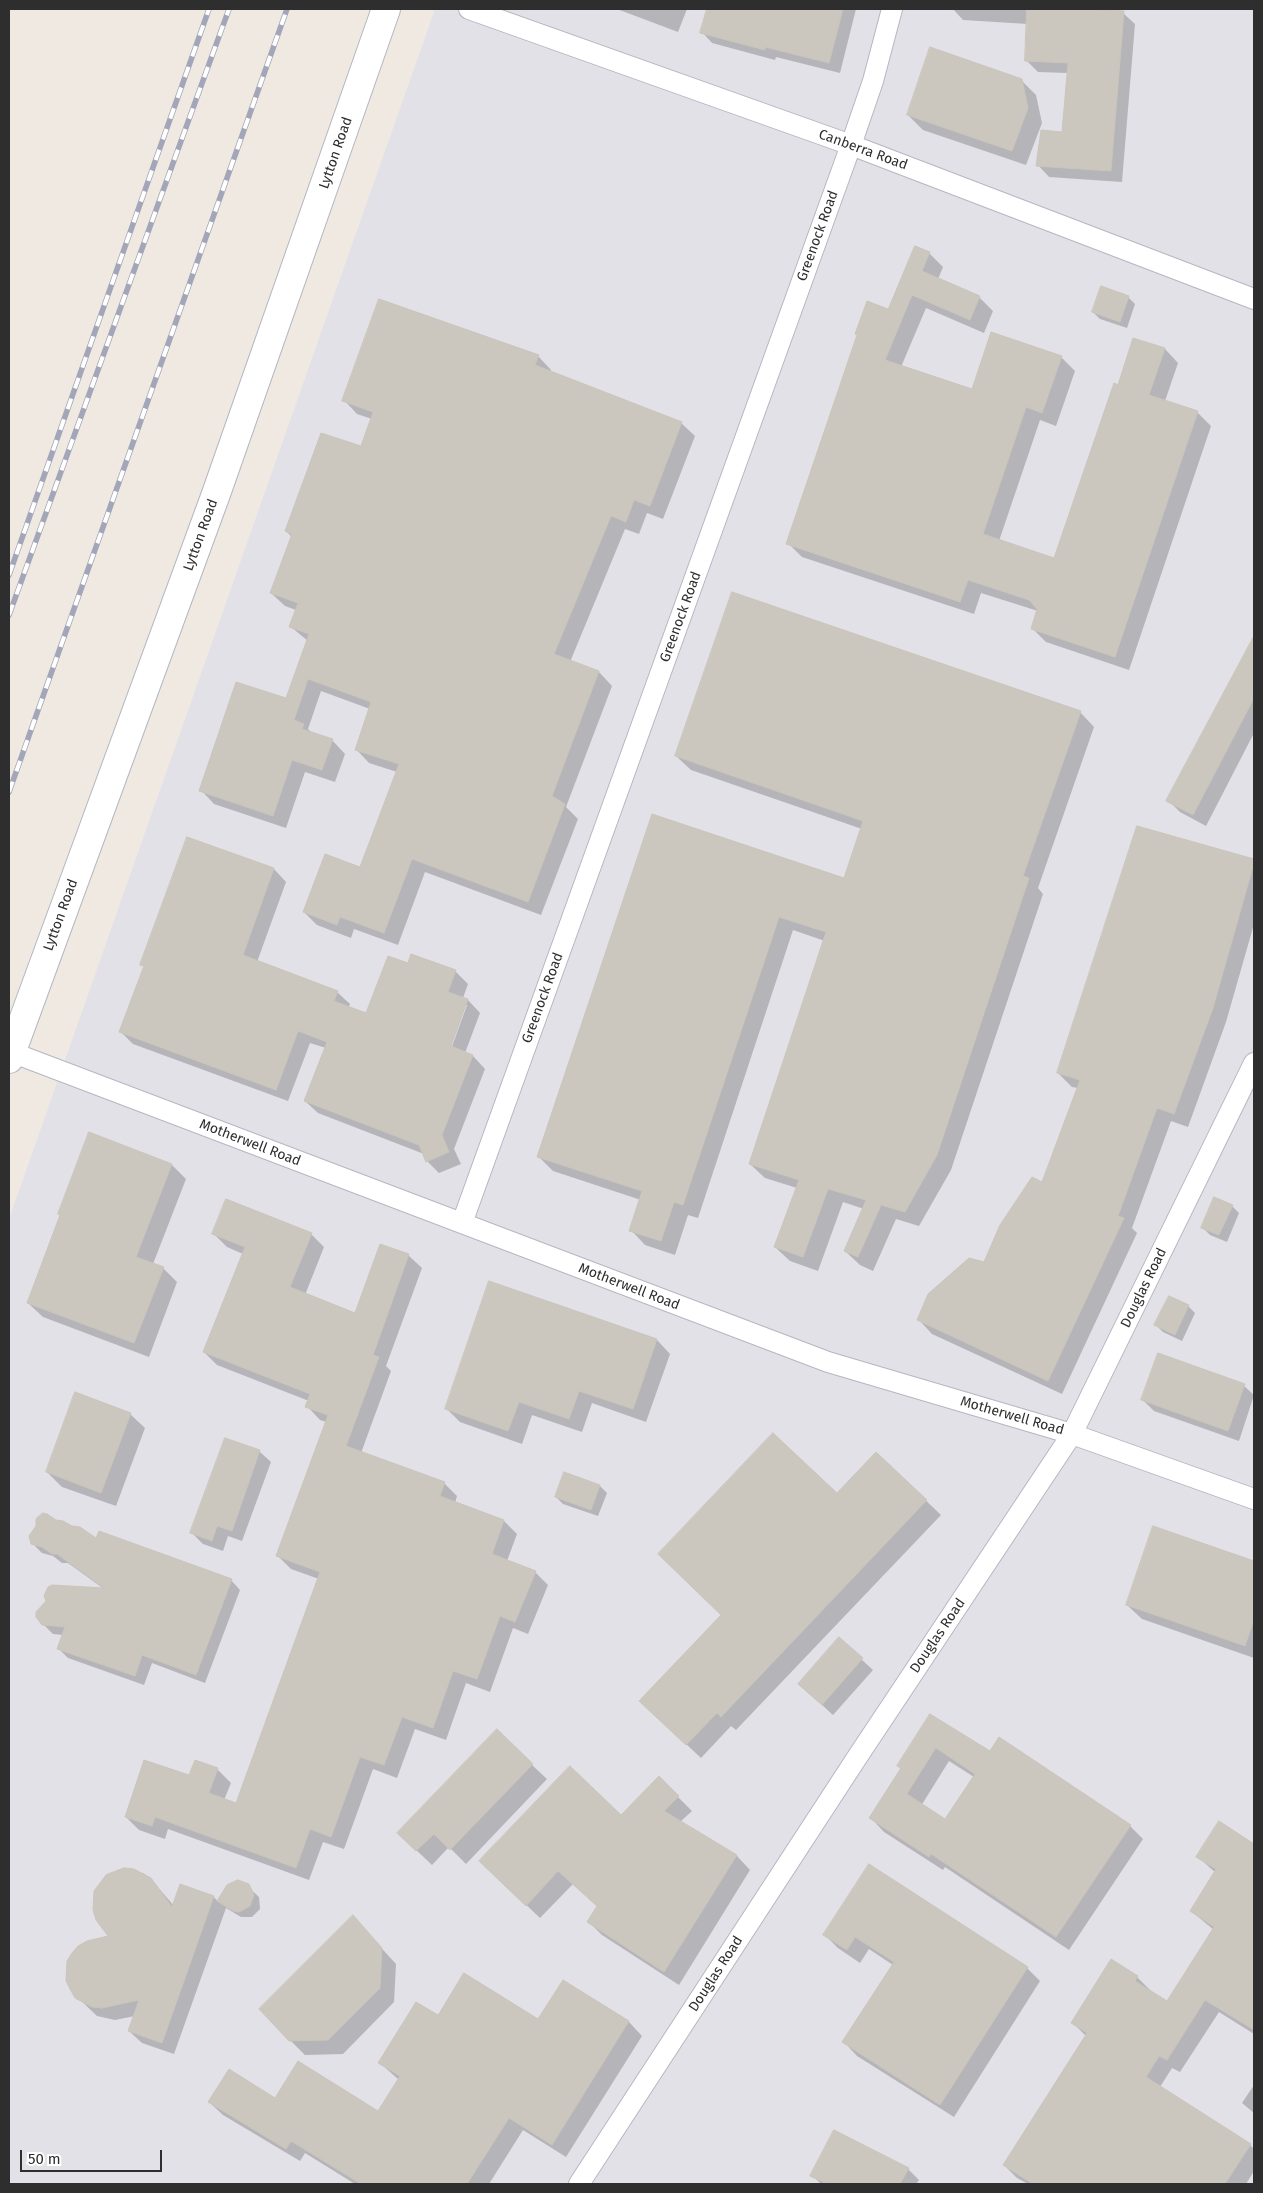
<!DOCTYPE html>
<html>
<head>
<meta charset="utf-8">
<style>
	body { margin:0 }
	#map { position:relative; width:1263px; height:2193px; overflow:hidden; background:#efe9e1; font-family:"Fira Sans",sans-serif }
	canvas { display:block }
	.frame { position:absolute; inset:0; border:10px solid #2e2e2e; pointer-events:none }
	.scale { position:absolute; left:20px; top:2150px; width:142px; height:22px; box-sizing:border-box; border:2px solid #2e2e2e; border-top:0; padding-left:6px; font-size:15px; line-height:18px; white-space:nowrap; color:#2e2e2e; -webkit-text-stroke:4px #fff; paint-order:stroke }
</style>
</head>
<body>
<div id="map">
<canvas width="1263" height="2193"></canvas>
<div class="frame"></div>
<div class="scale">50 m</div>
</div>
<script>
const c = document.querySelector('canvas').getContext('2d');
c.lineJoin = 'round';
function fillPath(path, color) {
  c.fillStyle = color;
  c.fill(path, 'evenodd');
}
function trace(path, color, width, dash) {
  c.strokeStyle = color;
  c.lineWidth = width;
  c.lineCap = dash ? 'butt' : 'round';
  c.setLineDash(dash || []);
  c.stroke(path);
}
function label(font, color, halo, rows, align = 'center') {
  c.font = font + ' "Fira Sans",sans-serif';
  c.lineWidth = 4;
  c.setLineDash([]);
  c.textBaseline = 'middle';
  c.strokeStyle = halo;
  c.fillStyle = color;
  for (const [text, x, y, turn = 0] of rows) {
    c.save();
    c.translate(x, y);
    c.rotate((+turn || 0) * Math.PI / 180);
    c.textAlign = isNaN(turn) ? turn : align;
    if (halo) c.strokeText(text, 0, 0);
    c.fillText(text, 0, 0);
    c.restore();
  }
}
fillPath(new Path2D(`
	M435,9H1254V2184H9V1219Z`), '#e3e1e8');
fillPath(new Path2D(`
	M617,9H687L678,32Z
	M708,9H856L840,73L776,57L775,60L712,43L702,32Z
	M953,9H1072L1123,13L1135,24L1122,182L1049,177L1038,165L1064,134L1068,73L1038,72L1027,61L1028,24L963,20Z
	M1021,80L1036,95L1042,123L1026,165L923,130L908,115Z
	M929,253L943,267L938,279L979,297L993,311L984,333L926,308L901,367L973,391L1061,357L1075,371L1056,426L1040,420L999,541L1055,560L1118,386L1165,349L1178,363L1165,401L1197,412L1211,426L1129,670L1046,642L1032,628L1038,611L981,593L974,614L802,557L788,543L889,310Z
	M1128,297L1135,304L1127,328L1100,319L1093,312Z
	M538,356L551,370L550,373L681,423L695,436L663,519L647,513L639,534L625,529L570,662L599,672L612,686L566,807L578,819L541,915L425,872L398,945L354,929L351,938L317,925L304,912L361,868L397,772L369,763L356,749L370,709L321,691L308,729L313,734L332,740L345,754L335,782L305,772L286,828L214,804L201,790L286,700L308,641L291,627L296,610L285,606L271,593L292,537L286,531L362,448L372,419L357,414L344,400Z
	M1254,639V733L1206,826L1180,812L1168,800Z
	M1080,712L1094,727L1038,888L1043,894L951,1170L919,1226L896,1219L873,1271L860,1265L845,1251L864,1209L843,1202L818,1271L790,1261L775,1247L797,1188L765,1178L750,1164L825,941L793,930L698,1218L688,1215L675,1255L645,1245L631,1230L641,1200L553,1171L539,1157L652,816L845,879L862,829L691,770L676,756Z
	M1137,827L1254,861V924L1226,1022L1188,1127L1171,1121L1132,1228L1137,1233L1062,1394L932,1334L919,1320L985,1263L1043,1183L1078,1088L1072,1087L1058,1073Z
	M188,838L274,869L286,882L257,962L337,992L350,1004L348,1008L367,1015L409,965L455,971L468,984L463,998L468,1000L480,1013L465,1053L473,1056L485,1069L454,1149L461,1164L439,1173L427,1161L424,1154L318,1113L305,1101L326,1048L310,1043L288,1101L133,1044L121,1032L145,967L142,964ZM465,1005H467L450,1052H447Z
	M172,1165L186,1179L153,1264L163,1268L177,1282L149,1357L43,1317L28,1303Z
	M1232,1206L1239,1213L1227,1242L1210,1235L1202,1227Z
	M214,1234H311L324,1247L305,1295L355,1314L408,1255L422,1268L386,1366L391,1371L361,1453L444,1483L457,1496L455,1503L504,1521L517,1534L507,1561L535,1572L548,1585L528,1634L513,1628L490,1692L466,1683L446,1740L415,1729L397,1778L373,1769L344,1849L323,1842L309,1880L168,1829L165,1839L139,1830L126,1817L190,1777L195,1762L218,1770L231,1783L224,1800L237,1805L319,1579L291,1569L278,1556L326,1422L320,1420L307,1406L309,1401L217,1365L204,1352L243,1254L227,1247Z
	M1188,1306L1195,1313L1182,1341L1163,1332L1156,1325Z
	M657,1340L670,1354L646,1422L592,1403L582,1432L532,1415L522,1444L460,1422L446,1408Z
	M1159,1355L1244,1386L1254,1395L1239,1441L1154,1411L1143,1400Z
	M130,1414L145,1428L116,1506L62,1487L47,1472Z
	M225,1439L260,1452L271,1462L242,1541L228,1536L223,1551L203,1544L192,1533Z
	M876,1453L941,1515L736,1730L731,1726L701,1758L655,1715L837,1495Z
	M565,1473L600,1486L607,1493L598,1516L563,1504L556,1497Z
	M56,1521L97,1540L231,1580L240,1590L205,1683L152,1663L144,1685L68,1658L58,1648L63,1635L53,1634L43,1624L104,1589L68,1563H62L53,1556L42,1553L32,1543Z
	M1154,1528L1254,1563V1658L1142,1619L1127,1605Z
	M839,1639L873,1670L833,1715L799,1684Z
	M930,1716L990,1753L1130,1826L1143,1839L1069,1950L945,1867L943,1870L884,1832L871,1818L902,1769L898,1766ZM949,1761L974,1777L945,1821L921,1806Z
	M532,1765L547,1779L466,1864L449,1847L432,1865L411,1845Z
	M659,1778L692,1811L680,1822L737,1856L750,1870L679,1985L602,1935L588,1921L598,1907L573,1884L540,1918L495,1875L621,1817Z
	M1219,1823L1254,1845V2034L1219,2012L1180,2072L1172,2068L1160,2087L1250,2145L1254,2149V2171L1246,2184H1028L1017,2178L1004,2165L1086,2036L1073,2023L1112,1961L1137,1977L1150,1990L1149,1992L1167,2003L1214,1930L1191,1911L1216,1873L1198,1857Z
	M870,1866L1027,1968L1040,1981L954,2117L857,2056L844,2042L893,1965L869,1949L860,1963L838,1948L825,1935Z
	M124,1869L143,1873L150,1878L174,1906L214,1897L218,1902L243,1882L259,1897L260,1909L252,1917H241L226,1908L174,2054L142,2043L129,2031L135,2016L115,2020L97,2016L70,1990L66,1971L73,1953L110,1936L94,1910L95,1891Z
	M353,1917L396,1964L394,2002L343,2054L305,2055L290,2040Z
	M563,1981L629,2022L642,2036L566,2157L523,2130L489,2184H355L305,2153L300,2161L223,2115L209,2102L275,2100L379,2113L399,2080L380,2063L439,2017L538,2021Z
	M1254,2085V2113L1242,2103Z
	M908,2169L919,2180L916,2184H821L812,2175Z`), '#0003');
const building = new Path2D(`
	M707,9H843L829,63L765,47V50L700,33Z
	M1027,9H1089L1124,11L1111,171L1036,166L1041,130L1062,132L1068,63L1025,61Z
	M930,47L1022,79L1028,108L1012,151L907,115Z
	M915,246L930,252L922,271L980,296L970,320L912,295L885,360L972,389L991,332L1062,356L1042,413L1026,407L983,534L1054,558L1114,383L1118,385L1133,338L1165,348L1149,395L1198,411L1115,657L1031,629L1037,609L1029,600L968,580L960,602L786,544L857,335L855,334L867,301L888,309Z
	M1101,286L1129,296L1120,322L1092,312Z
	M379,299L539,355L535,365L682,422L650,506L634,500L626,522L611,516L554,654L599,671L552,796L565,804L528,902L412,859L384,933L340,917L337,925L303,912L325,854L360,867L399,764L355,750L371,702L308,679L294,720L304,724L302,729L333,739L322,770L292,760L273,816L199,791L236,682L286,698L309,634L289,627L298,603L270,593L292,534L285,531L321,433L361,446L373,412L342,401Z
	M732,592L1081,711L1023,876L1029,878L937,1155L905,1212L881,1205L858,1257L844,1251L866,1200L828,1189L803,1257L774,1247L799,1180L749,1164L826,932L779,917L683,1205L674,1202L661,1241L629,1231L642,1191L537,1157L652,814L844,878L863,821L675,756Z
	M1254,636V698L1193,815L1166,801Z
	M1137,826L1254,859V863L1213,1008L1174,1114L1157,1108L1118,1216L1124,1218L1048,1381L917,1320L928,1294L969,1258L984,1262L1000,1225L1032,1177L1042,1182L1080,1080L1057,1073Z
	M187,837L274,868L243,955L338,991L334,1001L366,1013L388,956L408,963L411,954L456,970L448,992L468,999L451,1046L473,1055L442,1135L449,1152L426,1162L419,1145L304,1101L327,1042L298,1031L276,1090L119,1032L144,966L140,965Z
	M89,1132L172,1164L136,1257L164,1267L134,1343L27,1303L60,1215L58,1214Z
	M1214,1197L1233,1205L1219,1235L1201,1228Z
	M226,1199L312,1233L290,1287L355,1313L380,1244L409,1254L373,1355L379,1357L346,1446L445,1482L440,1496L504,1520L492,1554L536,1571L515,1622L500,1616L477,1679L453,1671L433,1728L402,1717L384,1765L360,1757L331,1837L310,1829L296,1868L155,1817L152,1826L125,1817L144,1760L189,1775L195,1760L218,1768L209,1793L236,1803L320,1572L276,1556L328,1415L305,1407L310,1394L203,1352L245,1247L212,1234Z
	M489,1281L657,1339L633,1409L579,1391L569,1419L519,1402L508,1431L445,1409Z
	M1169,1296L1189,1305L1175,1335L1154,1325Z
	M1158,1353L1245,1384L1228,1431L1141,1400Z
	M75,1392L131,1413L101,1493L46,1472Z
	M773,1433L837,1493L876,1452L927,1500L721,1717L717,1713L686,1745L639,1701L721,1615L658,1554Z
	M225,1438L260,1450L232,1531L217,1526L212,1541L190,1533Z
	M564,1472L600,1485L591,1510L555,1497Z
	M43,1513L47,1514L56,1520L63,1521L72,1526L80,1527L96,1538L99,1531L232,1579L196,1675L142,1655L135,1676L57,1649L65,1627L42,1625L36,1617V1612L46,1601L44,1596L48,1587L52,1585L104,1588L57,1554H52L42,1547L31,1544L29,1536L36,1526V1519Z
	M1153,1526L1254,1561V1619L1245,1646L1126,1605Z
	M839,1637L863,1658L822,1705L798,1684Z
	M930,1714L990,1751L999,1737L1131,1825L1056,1937L931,1854L929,1857L869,1818L901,1768L897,1766ZM936,1748L975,1774L945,1819L907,1794Z
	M497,1729L533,1764L450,1850L434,1834L416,1851L397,1833Z
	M570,1766L621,1815L659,1776L679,1796L664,1811L737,1855L664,1972L587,1922L597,1906L558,1871L526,1906L479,1861Z
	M1219,1821L1254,1844V2030L1205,2000L1167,2060L1159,2056L1146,2077L1251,2144L1225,2184H1033L1003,2165L1087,2033L1071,2023L1111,1959L1138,1976L1135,1981L1167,2001L1214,1927L1190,1911L1216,1869L1196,1857Z
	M869,1864L1028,1967L940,2105L842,2042L894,1962L855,1937L847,1950L823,1935Z
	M124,1868L134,1869L151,1878L172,1907L180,1884L214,1896L162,2043L128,2031L139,2000L102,2008L92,2007L75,1998L66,1981L67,1961L72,1953L78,1946L87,1941L108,1936L96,1920L93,1910L94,1891L106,1875Z
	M238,1880L249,1884L254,1895L250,1906L239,1912L233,1911L217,1901L227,1885Z
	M353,1915L382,1948L380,1988L328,2040L289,2041L259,2009Z
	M464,1973L538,2019L563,1980L629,2021L552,2145L509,2118L467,2184H361L291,2141L286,2149L208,2102L229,2069L275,2098L298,2061L378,2111L400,2076L378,2063L416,2002L438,2015Z
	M834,2130L909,2168L900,2184H827L810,2176Z`);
fillPath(building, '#cbc7bf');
trace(building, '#cbc5ba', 1);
const street = new Path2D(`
	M469,9L851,145L1254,299
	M11,1052L828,1362L1072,1434L1254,1499
	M462,1223L851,145L873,81L892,9
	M579,2184L856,1759L1072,1434L1254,1063`);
const secondary = new Path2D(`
	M9,1059L216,494L386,9`);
trace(street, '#b4b7c1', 22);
trace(secondary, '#b4b7c1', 30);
trace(street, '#fff', 20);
trace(secondary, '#fff', 28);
const rail = new Path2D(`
	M9,575L209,9
	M9,615L229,9
	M9,792L287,9`);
trace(rail, '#a3a6b8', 5.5);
trace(rail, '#fff', 4, [11]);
label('14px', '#2e2e2e', '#fff', [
	["Canberra Road",863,150,20],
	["Lytton Road",336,153,-71],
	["Greenock Road",818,236,-70],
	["Lytton Road",201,535,-70],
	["Greenock Road",681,617,-70],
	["Lytton Road",61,915,-70],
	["Greenock Road",543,998,-70],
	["Motherwell Road",250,1143,21],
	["Motherwell Road",629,1287,21],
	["Douglas Road",1144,1288,-64],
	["Motherwell Road",1012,1416,16],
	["Douglas Road",938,1636,-56],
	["Douglas Road",716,1974,-57]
]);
</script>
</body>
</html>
